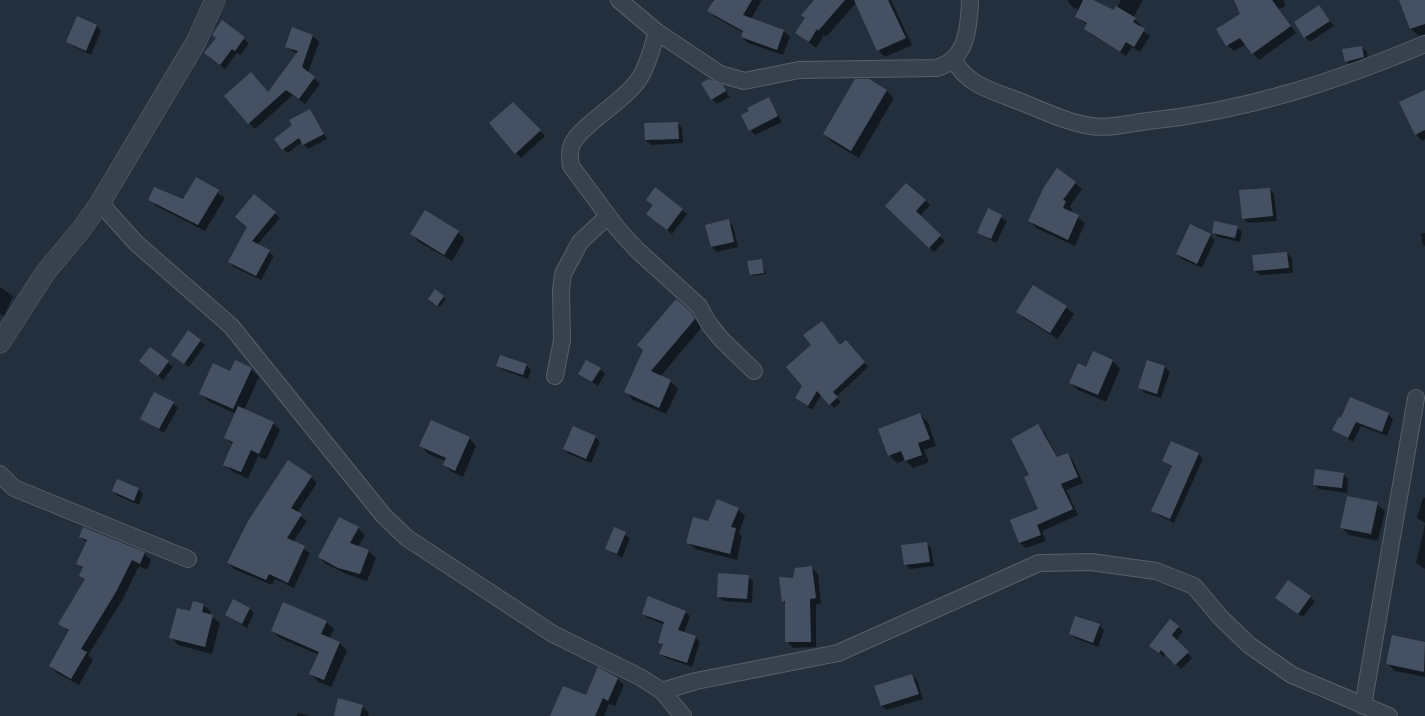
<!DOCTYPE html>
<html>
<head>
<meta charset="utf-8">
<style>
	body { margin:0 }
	canvas { display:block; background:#242f3e }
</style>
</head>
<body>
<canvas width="1425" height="716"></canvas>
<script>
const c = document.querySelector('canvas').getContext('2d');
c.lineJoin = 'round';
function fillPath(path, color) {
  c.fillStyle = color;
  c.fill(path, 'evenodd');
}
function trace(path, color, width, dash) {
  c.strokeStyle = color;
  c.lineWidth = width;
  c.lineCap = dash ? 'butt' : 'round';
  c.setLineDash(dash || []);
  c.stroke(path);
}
fillPath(new Path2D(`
	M712,0H762L751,19L784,31L790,37L783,55L748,43L742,37L744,33L715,17L709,11L714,2Z
	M816,0H891L912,45L885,57L878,50L857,2L826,37L824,35L816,48L797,33Z
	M1069,0H1090L1115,11L1121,0H1143L1133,18L1141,25L1139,28L1150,36L1140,52L1132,47L1126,56L1092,35L1086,29L1087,25L1076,17L1080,10L1074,8L1068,2Z
	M1240,0H1283L1286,6L1279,9L1296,33L1259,60L1246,44L1234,51L1227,45L1241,15Z
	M1406,0H1425V34L1419,36L1411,29L1401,2Z
	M1319,6L1334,26L1310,42L1305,37Z
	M78,18L97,26L101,31L91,55L73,46L68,41Z
	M222,22L249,43L241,55L237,53L225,69L211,58Z
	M292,29L313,36L319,42L308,73L320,84L305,104L293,95L255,129L249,123L297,54L286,46Z
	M1362,47L1367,52L1368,62L1351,66L1346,61Z
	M869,80L887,91L894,98L859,158L832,142L824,134Z
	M722,86L730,97L717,104L712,99Z
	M1425,92V139L1422,141L1416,134Z
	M769,99L782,122L755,135L750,130Z
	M513,104L545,136L521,158L502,138Z
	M310,110L327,139L308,149L302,142L288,153L283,149Z
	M677,123L682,128L683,143L651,145L646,140Z
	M197,178L225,198L205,231L156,206L150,199L183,201Z
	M1075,183L1082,189L1070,206L1072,209L1071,213L1085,223L1075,246L1036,228L1030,221Z
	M656,189L687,214L672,234L647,214L654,205Z
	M1269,189L1274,194L1277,221L1248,223L1243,218Z
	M255,196L280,218L257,245L274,256L261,280L234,267L229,262L248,227Z
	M925,200L930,205L920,216L945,241L934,252L887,206Z
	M989,210L1007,221L996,243L978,233Z
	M729,221L733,226L738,247L717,252L712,247Z
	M1237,227L1242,232L1240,242L1218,237L1213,232Z
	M458,232L465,239L452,261L419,242L412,234Z
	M1421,233H1425V246L1423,245Z
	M1210,235L1215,240L1202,268L1182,259L1177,254Z
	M1287,253L1292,258L1293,273L1260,275L1255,271Z
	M761,260L766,274L753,276L751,274Z
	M0,287L13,296L4,316L0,314Z
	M435,291L446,299L440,307L431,301Z
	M1066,307L1074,314L1058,339L1025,319L1018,312Z
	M690,313L702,327L660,377L670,381L678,389L666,414L633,400L626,392Z
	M200,341L205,345L189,367L177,359Z
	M813,345L850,346L868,367L836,397L841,402L834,408L822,394L812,410L796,398L804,386Z
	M150,348L173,367L163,380L140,361Z
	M1094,353L1113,361L1120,369L1106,402L1078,390L1070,383L1087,368Z
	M498,365H526L531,370L528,379L503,370Z
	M1165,367L1170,372L1161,398L1145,393L1140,388Z
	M251,369L259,377L244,410L273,423L280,430L266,460L258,456L248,479L232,471L225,464L233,445L225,437L236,414L208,401L201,393L231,373Z
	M600,369L605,374L598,386L580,374Z
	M173,403L178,408L164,433L142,419Z
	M1388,414L1393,419L1387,436L1361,426L1353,442L1334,430L1342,420Z
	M920,415L928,422L936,446L924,450L929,462L913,468L905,460L897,463L889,455Z
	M1038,426L1044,432L1058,458L1067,454L1073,460L1083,483L1066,490L1078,515L1042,531L1046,541L1026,548L1020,543L1012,521L1039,510L1031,475Z
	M595,437L600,442L591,463L569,454L565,449Z
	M469,438L476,446L463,477L452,472L444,465L446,461L428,454L421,446Z
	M1198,454L1203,459L1174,523L1158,515L1153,511L1173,468L1164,461Z
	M1343,474L1348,479L1347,493L1319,489L1314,484Z
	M311,477L317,483L297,513L307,521L293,542L310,553L294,588L275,579L272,585L234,569L228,563Z
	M118,480L139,489L143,494L139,505L118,496L113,491Z
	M1423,497L1425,498V523L1417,518Z
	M1377,504L1385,511L1378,541L1349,535L1341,527Z
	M738,509L745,516L739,533L742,536L737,560L695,549L688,542L708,523Z
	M1425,524V569L1416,563Z
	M358,528L365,535L358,547L369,551L376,558L367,581L346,574L326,564L319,557Z
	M615,529L630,538L622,558L606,548Z
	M80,537L144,553L151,560L147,570L139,566L123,599L88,655L93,660L79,685L57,673L50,666L69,632L60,623L86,581L80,576L84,570L77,563L87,543Z
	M926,543L931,548L934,566L910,569L905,564Z
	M812,568L818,574L821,604H816V647L793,648L787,641L786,604L783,601L794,580Z
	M748,577L753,581L752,603L723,601L718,596Z
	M1310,597L1315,601L1303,617L1277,598Z
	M204,605L211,612L210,615L220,623L212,654L178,645L171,637L191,613Z
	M250,609L254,613L247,628L226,614Z
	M685,612L690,616L684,633L695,637L700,642L692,667L666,658L661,654L663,646L660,642L665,625L648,618L643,613Z
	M326,622L334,629L329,639L340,643L347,651L331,687L318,682L311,674L319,655L280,638L272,631Z
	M1099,625L1104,630L1098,647L1075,638L1070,633Z
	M1178,627L1183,631L1176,641L1192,658L1181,669L1166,654L1164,657L1156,650Z
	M1393,637L1425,643V677L1395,671L1388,664Z
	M599,669L618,679L624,685L615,706L609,704L604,716H551L586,697Z
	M912,675L917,680L923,699L887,710L882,706L876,687Z
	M362,706L369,713L368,716H335Z
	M298,713L309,716H297Z`), '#0007');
fillPath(new Path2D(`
	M714,0H752L743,15L784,30L777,50L741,37L743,31L707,11Z
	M814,0H845L818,31L817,29L809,42L795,33L805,18L801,15Z
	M854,0H888L906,38L877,51Z
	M1083,0H1093L1114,10L1116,6L1136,18L1133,22L1145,29L1134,47L1126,42L1120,52L1084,29L1087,23L1075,17Z
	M1234,0H1272L1291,26L1252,54L1240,38L1226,46L1216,29L1240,14Z
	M1399,0H1425V24L1410,29Z
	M1319,5L1330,21L1304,38L1294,22Z
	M77,16L97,25L86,51L66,42Z
	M222,20L245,37L235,51L232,49L220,65L204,53L216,38L212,35Z
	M292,27L313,35L302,67L315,77L299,99L286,90L248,124L224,96L251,72L268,92L298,51L285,47Z
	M1362,46L1364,57L1345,62L1342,49Z
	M709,79L723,85L726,91L711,100L701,83Z
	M855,79H869L887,90L851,151L823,134Z
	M1425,90V130L1415,135L1399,102Z
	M769,97L778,116L749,131L741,115L749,111L747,108Z
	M513,102L541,130L515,154L489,123Z
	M310,109L324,134L303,145L299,138L282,150L274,139L292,125L289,120Z
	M678,122L679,139L645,140L644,123Z
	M1057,168L1076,182L1063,200L1066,201L1063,208L1079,215L1068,240L1028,221L1044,187Z
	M196,177L219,190L198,225L148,200L154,187L183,199Z
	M906,183L926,200L916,211L941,235L929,248L885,206Z
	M655,187L683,209L667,230L646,214L653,205L646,200Z
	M1270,188L1273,216L1242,219L1239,190Z
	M254,194L276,212L252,241L270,250L256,276L228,262L247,227L235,217Z
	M988,208L1002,215L991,239L977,233Z
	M425,210L459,231L444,255L410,234Z
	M729,219L734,242L711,247L705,225Z
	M1214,221L1238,226L1235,238L1212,233Z
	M1190,224L1211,234L1197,264L1176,254Z
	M1287,252L1289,268L1254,271L1252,255Z
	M762,259L764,273L750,275L747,261Z
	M1033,285L1067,306L1050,333L1016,312Z
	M435,289L444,296L437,306L428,299Z
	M676,299L691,312L695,319L651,371L671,380L659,408L624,392L643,350L637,345Z
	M822,321L840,345L846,340L865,362L833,392L838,397L829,405L817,391L808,406L795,398L802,386L786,367L811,345L803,335Z
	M188,330L201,340L184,364L171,355Z
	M150,347L169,361L158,376L139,361Z
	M1093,351L1113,360L1098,395L1069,383L1078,363L1086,367Z
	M500,355L527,364L523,375L496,366Z
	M235,360L252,368L233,409L199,394L213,363L230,371Z
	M586,360L601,368L592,382L578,374Z
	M1147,360L1165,366L1157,394L1138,388Z
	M154,392L174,402L159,429L140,419Z
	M1350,397L1389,413L1382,432L1356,422L1348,438L1332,430L1339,417L1341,418Z
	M238,406L274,422L259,454L251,450L241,472L223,465L233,442L224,438Z
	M920,413L930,439L918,443L922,455L905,461L901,451L888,456L878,429Z
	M431,420L470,437L455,471L443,465L446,458L419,446Z
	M1038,424L1057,457L1068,453L1078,477L1061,484L1073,509L1037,525L1041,535L1019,543L1010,520L1038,509L1024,477L1029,475L1011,439Z
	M573,426L596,436L586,459L563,449Z
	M1171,441L1199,453L1170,519L1151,511L1172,466L1162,461Z
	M288,460L312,476L291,508L302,514L287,538L305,546L288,583L269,574L266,580L227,563L248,521Z
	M1315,469L1344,473L1342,488L1313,485Z
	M117,479L139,488L134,501L112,491Z
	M1347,496L1378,502L1371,534L1340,528Z
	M717,499L739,508L731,527L736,528L730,554L686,543L693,517L708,521Z
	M339,517L359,527L350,543L369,550L360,574L338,568L318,557Z
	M83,527L145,552L140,564L132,560L116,592L81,649L87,652L71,679L49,666L69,630L58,624L85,579L79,576L83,567L76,564L87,540L79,537Z
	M614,527L626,532L617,554L605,549Z
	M927,542L930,562L904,565L901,545Z
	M812,566L816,598L810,599L811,642H785V601L782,602L779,577L793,578L795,568Z
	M718,573L749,575L747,599L717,597Z
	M1288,580L1311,596L1298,614L1275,598Z
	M648,596L686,611L678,630L696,636L687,663L659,654L663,644L658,643L664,622L642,614Z
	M233,599L250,608L242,624L225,615Z
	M193,601L204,604L202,612L213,615L205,647L169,638L177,608L190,611Z
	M283,602L327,621L321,634L340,642L324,680L309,674L319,652L271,631Z
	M1075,616L1100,624L1093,643L1069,634Z
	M1170,619L1179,626L1172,635L1189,652L1175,665L1161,650L1159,653L1149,646Z
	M1392,635L1425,642L1424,672L1386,664Z
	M598,667L618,678L608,701L603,698L595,716H550L563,686L586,695Z
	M912,674L919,694L881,706L874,686Z
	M338,698L363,705L360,716H334Z`), '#455162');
const minor = new Path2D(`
	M619,0L657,32L720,74L744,81L799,70L936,68C967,60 969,28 970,0
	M657,32C652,47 648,66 639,79C625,101 577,127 571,147C569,154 570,159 571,166L617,228L637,250L699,306L709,324L722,340L754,371
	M954,60C966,84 992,91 1016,100C1040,109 1065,122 1091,126C1110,129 1129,123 1148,121C1246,111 1334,82 1425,44
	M100,203L136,243L231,326L383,515L407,538L553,634L640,677L662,691L683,716
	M555,376L562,340L561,290L563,274L580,242L608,216
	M0,474L14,488L188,559
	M662,691L696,681L838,653L1039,563L1091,562L1156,571L1194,586L1220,617L1249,645L1292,675L1389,716
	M1363,706L1416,398`);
const tertiary = new Path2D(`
	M0,343L45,273L80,231L100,203L196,42L215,0`);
trace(minor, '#565f6c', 18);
trace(tertiary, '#565f6c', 21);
trace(minor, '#38414e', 16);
trace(tertiary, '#38414e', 20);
</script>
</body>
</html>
